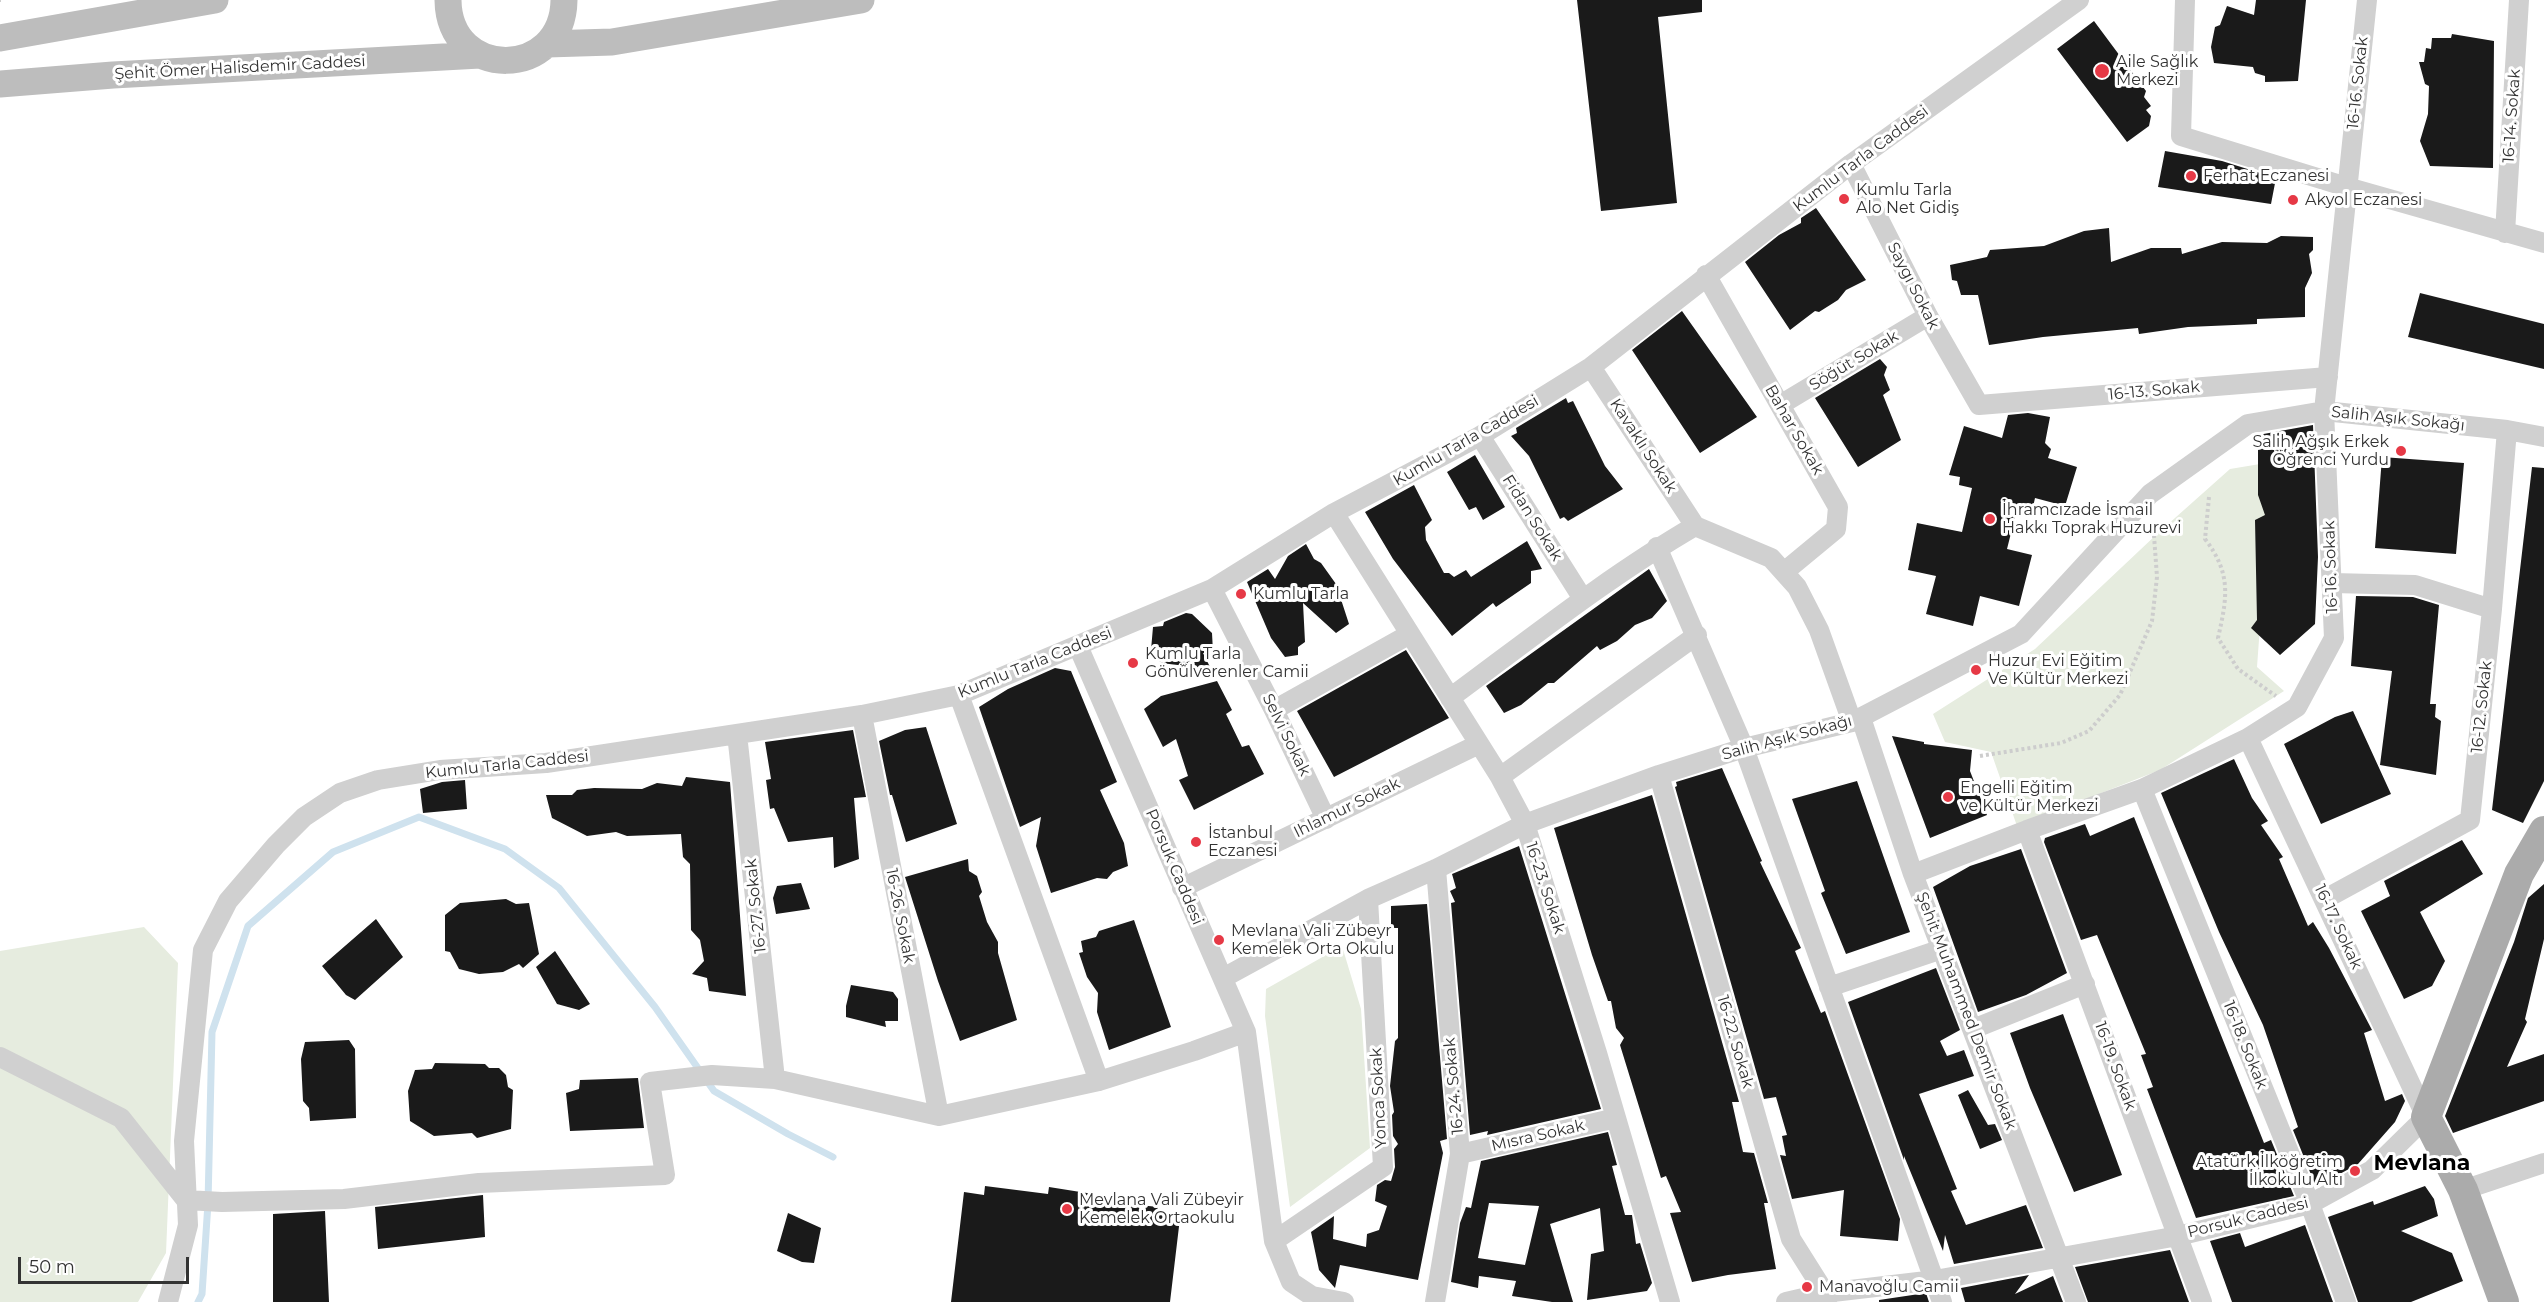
<!DOCTYPE html>
<html>
<head>
<meta charset="utf-8">
<style>
	body { margin:0 }
	#map { position:relative; width:2544px; height:1302px; overflow:hidden; background:#fff; font-family:Montserrat,sans-serif }
	canvas { display:block }
	.scale { position:absolute; left:18px; top:1257px; width:171px; height:27px; box-sizing:border-box; border:3px solid #333; border-top:0; padding-left:8px; font-size:18px; line-height:21px; white-space:nowrap; color:#333; -webkit-text-stroke:4px #fff; paint-order:stroke }
</style>
</head>
<body>
<div id="map">
<canvas width="2544" height="1302"></canvas>
<div class="scale">50 m</div>
</div>
<script>
const c = document.querySelector('canvas').getContext('2d');
c.lineJoin = 'round';
function fillPath(path, color) {
  c.fillStyle = color;
  c.fill(path, 'evenodd');
}
function trace(path, color, width, dash) {
  c.strokeStyle = color;
  c.lineWidth = width;
  c.lineCap = dash ? 'butt' : 'round';
  c.setLineDash(dash || []);
  c.stroke(path);
}
function label(font, color, halo, rows, align = 'center') {
  c.font = font + ' Montserrat,sans-serif';
  c.lineWidth = 6;
  c.setLineDash([]);
  c.textBaseline = 'middle';
  c.strokeStyle = halo;
  c.fillStyle = color;
  for (const [text, x, y, turn = 0] of rows) {
    c.save();
    c.translate(x, y);
    c.rotate((+turn || 0) * Math.PI / 180);
    c.textAlign = isNaN(turn) ? turn : align;
    if (halo) c.strokeText(text, 0, 0);
    c.fillText(text, 0, 0);
    c.restore();
  }
}
fillPath(new Path2D(`
	M2272,462L2257,667L2284,691L2160,770L2017,826L1991,752L1945,742L1933,714L2035,649L2157,534L2230,469Z
	M144,927L178,963L166,1253L138,1302H0V951Z
	M1342,946L1361,1009L1370,1148L1290,1207L1265,1016L1266,989Z`), '#e6ecdf');
trace(new Path2D(`
	M198,1302L202,1294L208,1203L212,1032L248,926L333,852L419,817L505,849L559,888L655,1007L714,1091L788,1134L833,1157`), '#cfe2ee', 7);
fillPath(new Path2D(`
	M1577,0H1702V12L1658,17L1677,203L1601,211Z
	M2256,0H2306L2298,81L2265,82V76L2255,73L2253,67L2214,63L2211,47L2215,27L2220,25L2227,6L2254,15Z
	M2094,21L2146,91L2144,97L2151,106L2146,110L2151,116L2149,126L2127,142L2057,49Z
	M2452,34L2494,41L2493,168L2430,166L2420,141L2428,114L2429,86L2425,84L2419,62H2424L2426,48L2431,49L2432,38H2451Z
	M2165,151L2222,161L2276,178L2271,204L2158,187Z
	M1816,208L1866,280L1846,290L1838,300L1819,312L1815,311L1790,330L1745,262L1779,235L1801,223V218Z
	M2109,228L2111,262L2151,248H2181L2182,254L2222,242L2267,243L2281,236L2313,237V250L2309,254L2312,273L2305,288V317L2257,319V324L2188,327L2139,334L2138,328L2043,337L1989,345L1978,295H1961L1957,281L1952,280L1950,265L1987,257L1990,250L2044,246L2084,231Z
	M2420,293L2544,324V369L2408,337Z
	M1682,311L1757,417L1700,453L1632,350Z
	M1880,359L1887,367L1884,375L1890,390L1883,395L1901,440L1858,467L1815,398Z
	M1566,398L1568,403L1573,401L1605,466L1623,489L1568,521L1564,517L1560,519L1529,456L1511,436L1517,433L1516,428Z
	M2028,413L2050,417L2045,443L2051,449L2048,458L2077,467L2065,506L2035,498L2031,516L2016,513L2007,549L2032,555L2019,606L1980,596L1973,626L1926,614L1936,576L1908,570L1917,523L1962,532L1972,488L1959,485L1960,477L1949,475L1964,426L2002,438L2008,415Z
	M2313,425L2318,557L2315,624L2280,655L2251,628L2257,620L2255,520L2265,515L2258,495V435Z
	M1475,455L1505,507L1483,520L1476,507L1469,510L1447,472Z
	M2382,457L2464,463L2456,554L2375,548Z
	M2532,467L2544,468V781L2523,823L2492,810Z
	M1414,485L1432,520L1425,527L1426,540L1444,573H1449L1454,577L1466,570L1471,577L1527,541L1542,569L1531,571V583L1496,607L1493,603L1452,636L1393,559L1365,512Z
	M1306,544L1314,559L1321,563L1336,584L1349,624L1336,633L1303,603L1305,642L1298,647V655L1285,657L1271,638L1247,582L1268,569L1275,579L1288,556Z
	M1649,569L1667,601L1652,618L1635,625L1617,641L1600,650L1597,646L1554,683H1548L1521,705L1504,713L1486,686Z
	M2356,596L2413,597L2439,605L2430,704H2436L2435,717L2441,721L2436,775L2380,765L2392,671L2351,666Z
	M1186,613L1192,614L1212,633L1213,652L1203,653L1211,669L1161,663L1151,650L1153,627L1163,626L1164,622Z
	M1406,650L1449,718L1334,777L1297,711Z
	M1055,668L1071,671L1117,782L1100,790L1124,843L1128,866L1113,872L1107,879L1097,878L1051,893L1036,846L1041,817L1020,827L979,707L1008,689Z
	M1217,681L1232,710L1226,714L1242,747L1249,745L1264,774L1194,810L1179,780L1188,776L1176,739L1163,747L1144,709L1161,696Z
	M2353,711L2391,794L2321,824L2284,744L2335,717Z
	M926,727L957,824L906,842L892,795H890L879,741L905,730Z
	M853,730L866,797L854,798L859,859L834,868L833,837L788,842L774,808L770,809L766,780L771,779L765,742Z
	M1892,736L1924,742V744L1972,750L1970,771L1987,815L1930,838Z
	M2234,759L2252,798L2268,821L2261,825L2283,857L2279,859L2308,926L2313,922L2329,948L2372,1030L2364,1033L2385,1101L2402,1094L2405,1101L2395,1122L2358,1164L2316,1187L2293,1130L2298,1127L2263,1025L2219,932L2161,793Z
	M1722,768L1762,861L1760,862L1801,948L1795,951L1821,1013L1825,1011L1900,1219L1898,1241L1840,1236L1844,1190L1792,1199L1780,1155L1786,1156L1782,1136L1787,1135L1776,1097L1764,1099L1675,787L1677,786L1676,782Z
	M686,777L730,782L746,996L709,991L707,978L692,974L704,961L700,940L691,930L690,864L683,857L681,834L627,836L616,832L587,836L552,818L546,795H572L577,790L594,788L642,789L657,783L682,786Z
	M465,780L467,809L423,813L420,789L442,782Z
	M1857,781L1910,932L1846,954L1821,893L1825,891L1792,799Z
	M1652,795L1739,1102H1732L1743,1152L1754,1153L1768,1203H1764L1776,1269L1728,1275L1692,1282L1670,1213L1681,1212L1666,1176L1661,1178L1620,1045L1624,1038L1616,1028L1611,1001H1608L1592,955L1554,828Z
	M2134,817L2264,1143L2271,1140L2294,1196L2196,1218L2147,1089L2153,1087L2141,1055L2146,1054L2097,935L2081,940L2044,842L2045,838L2085,824L2090,836Z
	M2462,840L2483,874L2420,912L2445,961L2432,986L2404,999L2361,911L2390,896L2384,881Z
	M1519,846L1601,1109L1487,1135L1488,1131L1470,1135L1451,903L1455,902L1450,891L1456,888L1452,874Z
	M2021,849L2067,973L2026,995L1978,1012L1933,887L1970,866Z
	M968,859L969,871L977,876L982,892L979,896L987,922L998,942V953L1017,1020L960,1041L938,981L905,877Z
	M801,883L810,909L776,914L773,898L777,886Z
	M2544,884V939L2525,1019L2527,1022L2507,1067L2544,1054V1101L2453,1133L2445,1116L2514,942L2528,898Z
	M506,899L516,904L529,903L539,954L523,968L519,964L503,972L479,974L459,969L450,952L445,951V915L460,903Z
	M1427,904L1447,1139L1440,1141L1443,1153L1418,1280L1340,1265L1335,1288L1319,1270L1311,1232L1334,1216L1333,1239L1366,1247L1367,1234L1379,1230L1387,1206L1375,1201L1377,1185L1385,1180L1391,1181L1395,1167L1394,1149L1398,1144L1393,1136L1392,1115L1394,1112L1390,1086L1395,1041L1398,1038V928H1391V906Z
	M376,919L403,957L355,1000L346,995L322,966Z
	M1134,920L1171,1027L1109,1050L1097,1012L1098,993L1087,977L1079,953L1083,952L1081,941L1096,937L1099,931Z
	M555,951L590,1004L579,1010L557,1004L536,967Z
	M1936,968L1960,1030L1940,1041L1947,1056L1964,1050L1974,1076L1919,1094L1957,1189L1951,1191L1966,1225L2026,1205L2043,1248L1954,1264L1945,1235L1943,1251L1904,1156V1160L1848,1002Z
	M851,985L893,992L898,999V1021H885L886,1027L846,1017V1006Z
	M2063,1014L2122,1175L2074,1192L2030,1088L2010,1033Z
	M349,1040L355,1049L356,1118L310,1121L309,1108L303,1101L301,1059L305,1042Z
	M435,1063L485,1064L489,1068H499L506,1075L508,1087L513,1090L511,1129L477,1138L472,1133L434,1136L410,1121L408,1091L415,1070L432,1069Z
	M638,1078L644,1128L570,1131L566,1093L579,1089L580,1080Z
	M1968,1090L1988,1125L1995,1124L2002,1140L1980,1149L1958,1095Z
	M1608,1132L1617,1165L1612,1166L1625,1215H1632L1636,1244L1640,1243L1652,1283L1647,1291L1587,1300L1591,1254L1604,1251L1600,1208L1550,1224L1573,1302H1552L1512,1296L1516,1281L1479,1276L1478,1288L1451,1282L1460,1223L1466,1207L1471,1208L1481,1161ZM1489,1203L1539,1206L1525,1265L1478,1258Z
	M985,1186L1048,1194L1049,1187L1093,1194L1092,1200L1158,1207L1157,1213L1180,1218L1170,1302H951L964,1192L984,1195Z
	M2425,1186L2434,1199L2438,1216L2401,1231L2452,1253L2463,1281L2411,1302H2358L2328,1217L2373,1201L2374,1205Z
	M483,1195L485,1237L378,1249L375,1207Z
	M325,1211L329,1302H273V1214Z
	M788,1213L821,1228L814,1263L802,1262L777,1251Z
	M2305,1225L2333,1302H2232L2210,1241L2240,1233L2245,1247Z
	M2170,1250L2189,1302H2088L2075,1267Z
	M2029,1275L2015,1294L2053,1276L2063,1302H1965L1961,1288Z
	M1926,1293L1929,1302H1879V1300Z`), '#1a1a1a');
trace(new Path2D(`
	M0,0H1
	M2209,497L2205,539C2232,574 2227,598 2218,638L2238,669L2276,696
	M1980,756L2061,743L2089,731L2120,695L2152,621L2157,577L2153,522`), '#cdcdcd', 4, [3, 3]);
trace(new Path2D(`
	M2185,0L2181,136L2347,187L2544,243
	M1851,164L1928,316L1979,405L2328,377
	M2505,233L2519,0
	M1706,275L1838,507L1836,529L1784,572
	M1591,367L1695,526
	M1780,405L1928,316
	M1480,436L1583,599
	M1334,513L1500,777L1525,824L1597,1053L1670,1302
	M1657,547L1744,748L1942,1302
	M2332,583L2415,585L2492,609
	M1212,589L1274,710L1326,819
	M1078,646L1246,1032L1274,1241L1291,1282L1312,1296L1344,1302
	M959,695L1099,1081
	M1450,698C1530,639 1609,576 1695,526L1771,558L1797,587L1819,630L1852,722
	M1274,710L1410,634
	M862,715L939,1116
	M1861,718L1913,874L2076,1302
	M737,734L775,1079
	M1659,775L1791,1239L1825,1293L1827,1302
	M1500,777L1697,635
	M2142,789L2310,1204L2346,1302
	M2027,830L2202,1302
	M1913,874L2027,830L2142,789L2248,738L2297,707L2334,638L2324,411L2367,0
	M1182,888L1479,744
	M2325,899L2470,820L2492,609L2507,430
	M1223,978L1368,899L1436,869L1525,824L1659,775L1744,748L1852,722L2021,634L2150,494L2248,424L2324,411L2507,430L2544,437
	M1829,987L1942,949
	M1973,1029L2085,984
	M0,1057L121,1118L186,1200L222,1202L344,1199L479,1183L665,1175L650,1082L712,1075L775,1079L939,1116L1099,1081L1194,1051L1246,1032
	M1460,1154L1616,1118
	M2463,1190L2544,1163
	M1274,1241L1383,1167L1368,899
	M168,1302L188,1225L184,1141L203,950L228,901L276,845L304,817L340,793L378,780L440,770L546,763L862,715L959,695L1212,589L1334,513L1480,436L1591,367L1851,164L2079,0
	M1435,1302L1460,1154L1436,869
	M1786,1302L1825,1293L1935,1280L2178,1236L2310,1204L2372,1170L2426,1117L2248,738`), '#d0d0d0', 20);
trace(new Path2D(`
	M448,0C449,81 563,80 564,0
	M0,38L215,0
	M547,44L612,42L861,0
	M0,84L113,75L480,55`), '#bdbdbd', 27);
trace(new Path2D(`
	M2504,1302L2463,1190L2426,1117L2519,874L2544,831`), '#ababab', 30);
for (const [x, y, r, color] of [
	[2102,71,8,"#e63946"],
	[2191,176,6,"#e63946"],
	[1844,199,6,"#e63946"],
	[2293,200,6,"#e63946"],
	[2401,451,6,"#e63946"],
	[1990,519,6,"#e63946"],
	[1241,594,6,"#e63946"],
	[1133,663,6,"#e63946"],
	[1976,670,6,"#e63946"],
	[1948,797,6,"#e63946"],
	[1196,842,6,"#e63946"],
	[1219,940,6,"#e63946"],
	[2355,1171,6,"#e63946"],
	[1067,1209,6,"#e63946"],
	[1807,1287,6,"#e63946"]
]) {
  const dot = new Path2D();
  dot.arc(x, y, r, 0, 2 * Math.PI);
  c.fillStyle = color;
  c.fill(dot);
  trace(dot, '#fff', 2);
}
label('16px', '#333', '#fff', [
	["Aile Sağlık",2116,62],
	["Merkezi",2116,80],
	["Ferhat Eczanesi",2203,176],
	["Kumlu Tarla",1856,190],
	["Alo Net Gidiş",1856,208],
	["Akyol Eczanesi",2305,200],
	["Salih Ağşık Erkek",2389,442,"right"],
	["Öğrenci Yurdu",2389,460,"right"],
	["İhramcızade İsmail",2002,510],
	["Hakkı Toprak Huzurevi",2002,528],
	["Kumlu Tarla",1253,594],
	["Kumlu Tarla",1145,654],
	["Gönülverenler Camii",1145,672],
	["Huzur Evi Eğitim",1988,661],
	["Ve Kültür Merkezi",1988,679],
	["Engelli Eğitim",1960,788],
	["ve Kültür Merkezi",1960,806],
	["İstanbul",1208,833],
	["Eczanesi",1208,851],
	["Mevlana Vali Zübeyr",1231,931],
	["Kemelek Orta Okulu",1231,949],
	["Atatürk İlköğretim",2343,1162,"right"],
	["İlkokulu Altı",2343,1180,"right"],
	["Mevlana Vali Zübeyir",1079,1200],
	["Kemelek Ortaokulu",1079,1218],
	["Manavoğlu Camii",1819,1287]
], 'left');
label('16px', '#333', '#fff', [
	["Şehit Ömer Halisdemir Caddesi",240,68,-3],
	["16-16. Sokak",2358,83,-84],
	["16-14. Sokak",2512,116,-86],
	["Kumlu Tarla Caddesi",1861,159,-37],
	["Saygı Sokak",1913,286,63],
	["Söğüt Sokak",1854,361,-31],
	["16-13. Sokak",2154,391,-5],
	["Salih Aşık Sokağı",2398,419,6],
	["Bahar Sokak",1794,430,60],
	["Kumlu Tarla Caddesi",1466,441,-30],
	["Kavaklı Sokak",1643,446,57],
	["Fidan Sokak",1532,518,58],
	["16-16. Sokak",2331,567,-92],
	["Kumlu Tarla Caddesi",1035,663,-22],
	["16-12. Sokak",2482,707,-84],
	["Selvi Sokak",1286,735,64],
	["Salih Aşık Sokağı",1787,738,-15],
	["Kumlu Tarla Caddesi",507,765,-6],
	["Ihlamur Sokak",1347,808,-26],
	["Porsuk Caddesi",1174,867,67],
	["16-23. Sokak",1545,888,72],
	["16-27. Sokak",756,906,-96],
	["16-26. Sokak",900,916,79],
	["16-17. Sokak",2338,927,65],
	["Şehit Muhammed Demir Sokak",1966,1011,69],
	["16-22. Sokak",1735,1042,74],
	["16-18. Sokak",2245,1045,68],
	["16-19. Sokak",2115,1066,70],
	["16-24. Sokak",1454,1086,-95],
	["Yonca Sokak",1379,1098,-93],
	["Mısra Sokak",1538,1136,-13],
	["Porsuk Caddesi",2248,1218,-14]
]);
label('bold 22px', '#000', '#fff', [
	["Mevlana",2422,1164]
]);
</script>
</body>
</html>
